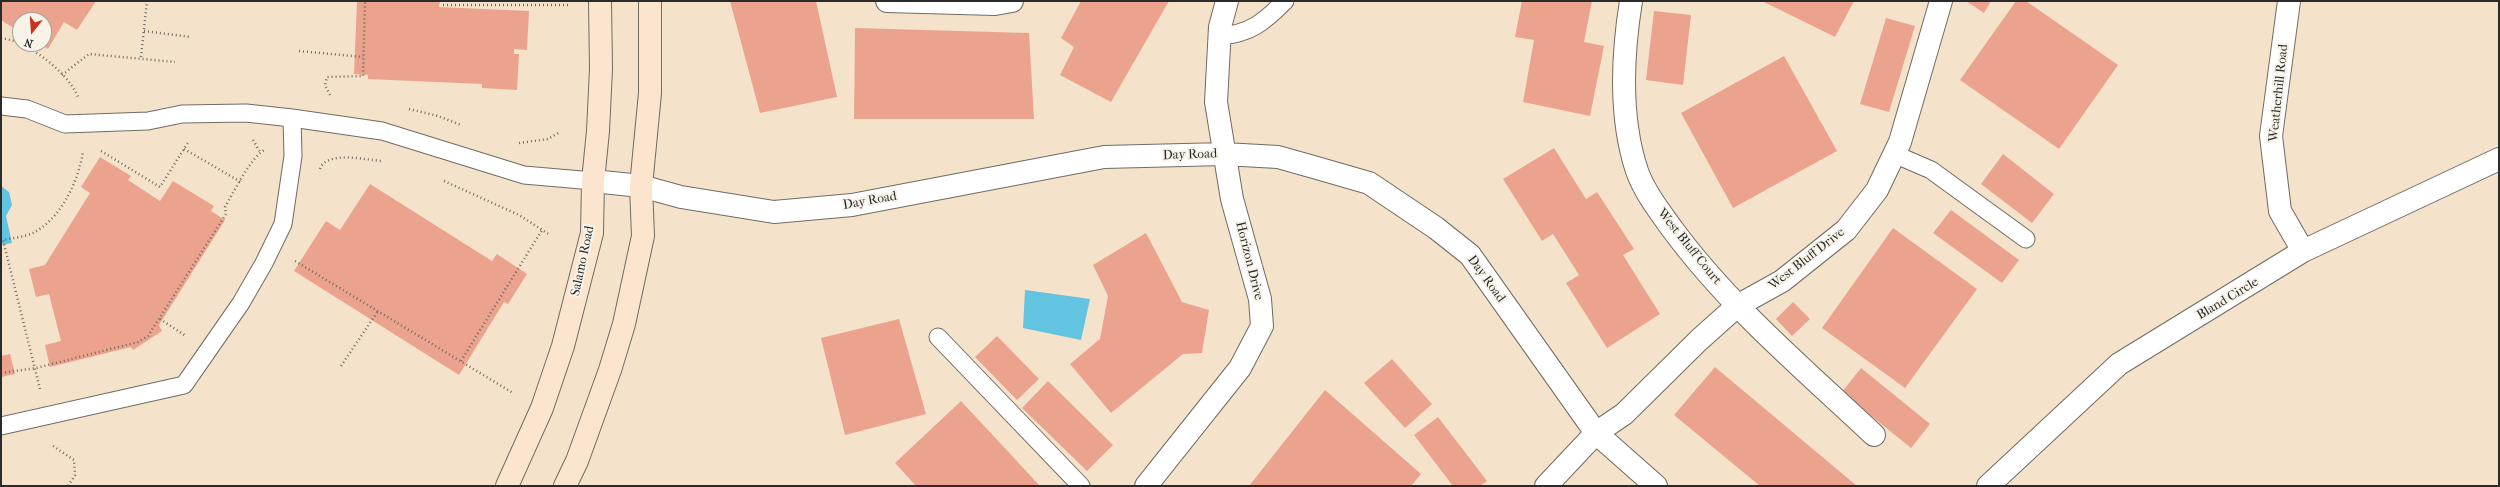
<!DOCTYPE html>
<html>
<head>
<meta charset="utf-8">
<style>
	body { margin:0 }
	#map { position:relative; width:2500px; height:487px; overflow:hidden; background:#f4e3ca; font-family:"IM FELL French Canon",serif }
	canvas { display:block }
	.frame { position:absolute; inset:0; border:2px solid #2b2b2b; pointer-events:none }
	.north { position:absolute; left:12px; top:12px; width:40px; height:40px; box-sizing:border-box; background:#f7f3e8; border:1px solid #a5a39c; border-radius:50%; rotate:197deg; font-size:11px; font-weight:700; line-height:16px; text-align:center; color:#2b2b2b }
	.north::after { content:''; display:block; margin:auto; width:14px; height:18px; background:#c8321e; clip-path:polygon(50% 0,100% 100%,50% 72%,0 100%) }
</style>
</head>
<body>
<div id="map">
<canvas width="2500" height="487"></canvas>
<div class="frame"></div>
<div class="north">N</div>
</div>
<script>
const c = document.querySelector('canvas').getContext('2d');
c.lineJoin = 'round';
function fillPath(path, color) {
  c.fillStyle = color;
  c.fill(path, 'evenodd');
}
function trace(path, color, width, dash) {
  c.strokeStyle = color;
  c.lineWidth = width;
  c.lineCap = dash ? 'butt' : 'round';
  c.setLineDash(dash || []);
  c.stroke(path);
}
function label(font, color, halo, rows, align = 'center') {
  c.font = font + ' "IM FELL French Canon",serif';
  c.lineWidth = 4;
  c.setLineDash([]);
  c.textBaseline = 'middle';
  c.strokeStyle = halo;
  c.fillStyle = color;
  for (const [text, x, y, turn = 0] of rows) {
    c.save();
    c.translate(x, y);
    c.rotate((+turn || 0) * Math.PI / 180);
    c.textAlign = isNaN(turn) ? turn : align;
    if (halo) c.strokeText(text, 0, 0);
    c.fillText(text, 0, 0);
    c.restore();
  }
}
fillPath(new Path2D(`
	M1,186L9,192L12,205L6,216L12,243L1,245Z
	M1025,290L1090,299L1081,340L1023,328Z`), '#62c4e0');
fillPath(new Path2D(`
	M1,1H96L77,30L64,22L48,49L40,44H44V20H20V32L1,20Z
	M357,1H440L439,7L529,11L527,50L514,49V54H519L517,90L482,88V84L368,79V75L354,74Z
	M730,1H816L837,97L760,113Z
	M1081,1H1169L1111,102L1060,75L1074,47L1061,38Z
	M1522,1H1592L1584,42L1604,46L1590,116L1523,102L1534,40L1515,37Z
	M1762,1H1854L1835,37Z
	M1966,1H1991L1984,13Z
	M2016,1H2026L2118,65L2059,149L1960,80Z
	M1654,11L1691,15L1683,85L1646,80Z
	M1886,18L1915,26L1889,112L1860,104Z
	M855,28L1029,33L1034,119H854Z
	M1784,56L1837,151L1733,208L1681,113Z
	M1554,148L1586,199L1597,192L1634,249L1623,255L1660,314L1607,348L1566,283L1579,275L1553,234L1542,241L1503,179Z
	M2003,154L2054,194L2032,223L1981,184Z
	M100,157L131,176L128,180L160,201L173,181L214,206L211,211L225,220L159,325L162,331L133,350L131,347L50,367L45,345L61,341L49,294L36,297L29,269L45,265L90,193L81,187Z
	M370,184L492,261L497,254L527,274L508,304L504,302L459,375L294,271L326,221L340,230Z
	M1951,210L2019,260L2002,283L1933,233Z
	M1893,228L1977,289L1905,388L1822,328Z
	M1146,233L1182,302L1209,310L1202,353L1183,354L1111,413L1070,364L1100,339L1108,296L1093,265Z
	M1793,302L1810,319L1792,336L1776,319Z
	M899,319L926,414L845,435L821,338Z
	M997,336L1039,379L1017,400L975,357Z
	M10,354L15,374L1,377V356Z
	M1392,359L1432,404L1405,428L1364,383Z
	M1715,367L1857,486H1760L1674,415Z
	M1861,368L1930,424L1911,448L1842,392Z
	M1048,381L1113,445L1087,471L1022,408Z
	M1325,390L1421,474L1411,486H1249Z
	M961,401L1040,486H916L895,463Z
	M1438,417L1487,481L1480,486H1453L1414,435Z`), '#eca38e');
const service = new Path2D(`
	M1220,36C1250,34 1264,22 1285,1
	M1,106L27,109L65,124L148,121L182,114L246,113L292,118L382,131L524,175L593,181
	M1894,154L1931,170L2026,239
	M938,337L1081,486
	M1,426L184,385L241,303L264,263L283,224L293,156L292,118`);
const minor = new Path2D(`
	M887,1L995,4L1012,1
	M1631,1C1622,57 1619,117 1637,171C1645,193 1660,212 1673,230C1730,307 1805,370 1874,435
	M2289,1L2271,136L2280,211L2303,251
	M593,181L641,186L681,197L774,212L852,205L1104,157L1224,154L1278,157L1317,168L1369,183L1436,228L1470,255L1596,433L1656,486
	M1146,486L1240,368L1262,326L1260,299L1232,199L1216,102L1220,27L1227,1
	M1546,486L1596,433L1624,414L1699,340L1737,306L1782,281L1846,230L1877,190L1900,142L1941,1
	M1988,486L2119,364L2303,251L2499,159`);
const secondary = new Path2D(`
	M507,486L542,408L563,346L592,233L593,181L598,131L601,69L600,1
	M565,486L577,461L610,370L624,324L643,236L641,186L650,93V1`);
trace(service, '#716b63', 19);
trace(minor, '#716b63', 24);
trace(secondary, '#716b63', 24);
trace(new Path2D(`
	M443,1V5H571
	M144,31L191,37
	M1,38L20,42
	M23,44C44,57 68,74 78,97
	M299,51L363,57
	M141,57L147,1
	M62,75L89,54L175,62
	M330,95L325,85L327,77L363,76L365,1
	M409,109L438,116L461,125
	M253,140L260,152
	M519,143L548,139L560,132
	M184,149L241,182
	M101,151L160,187L189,141
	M320,169C327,150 366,160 382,161
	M444,181L519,215L550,235
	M295,261L513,393
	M160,319L186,336
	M461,361L542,230
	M341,366L378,311
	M1,373L36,368L138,342L148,336L226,214L225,207C234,192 251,156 266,149
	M40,389L3,240C12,238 25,237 33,233C61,219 79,180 83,151
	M53,446L74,460L75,475L68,486`), '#716b63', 2.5, [1, 3]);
trace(service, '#fff', 17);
trace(minor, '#fff', 22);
trace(secondary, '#fce5cf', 22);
label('13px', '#2b2b2b', '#f7f3e8', [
	["Weatherhill Road",2279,93,-84],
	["Day Road",1190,155,-2],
	["Day Road",870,201,-10],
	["West Bluff Court",1689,247,51],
	["West Bluff Drive",1807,259,-38],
	["Salamo Road",583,261,-78],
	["Horizon Drive",1249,261,76],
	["Day Road",1486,279,54],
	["Bland Circle",2228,299,-31]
]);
</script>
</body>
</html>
